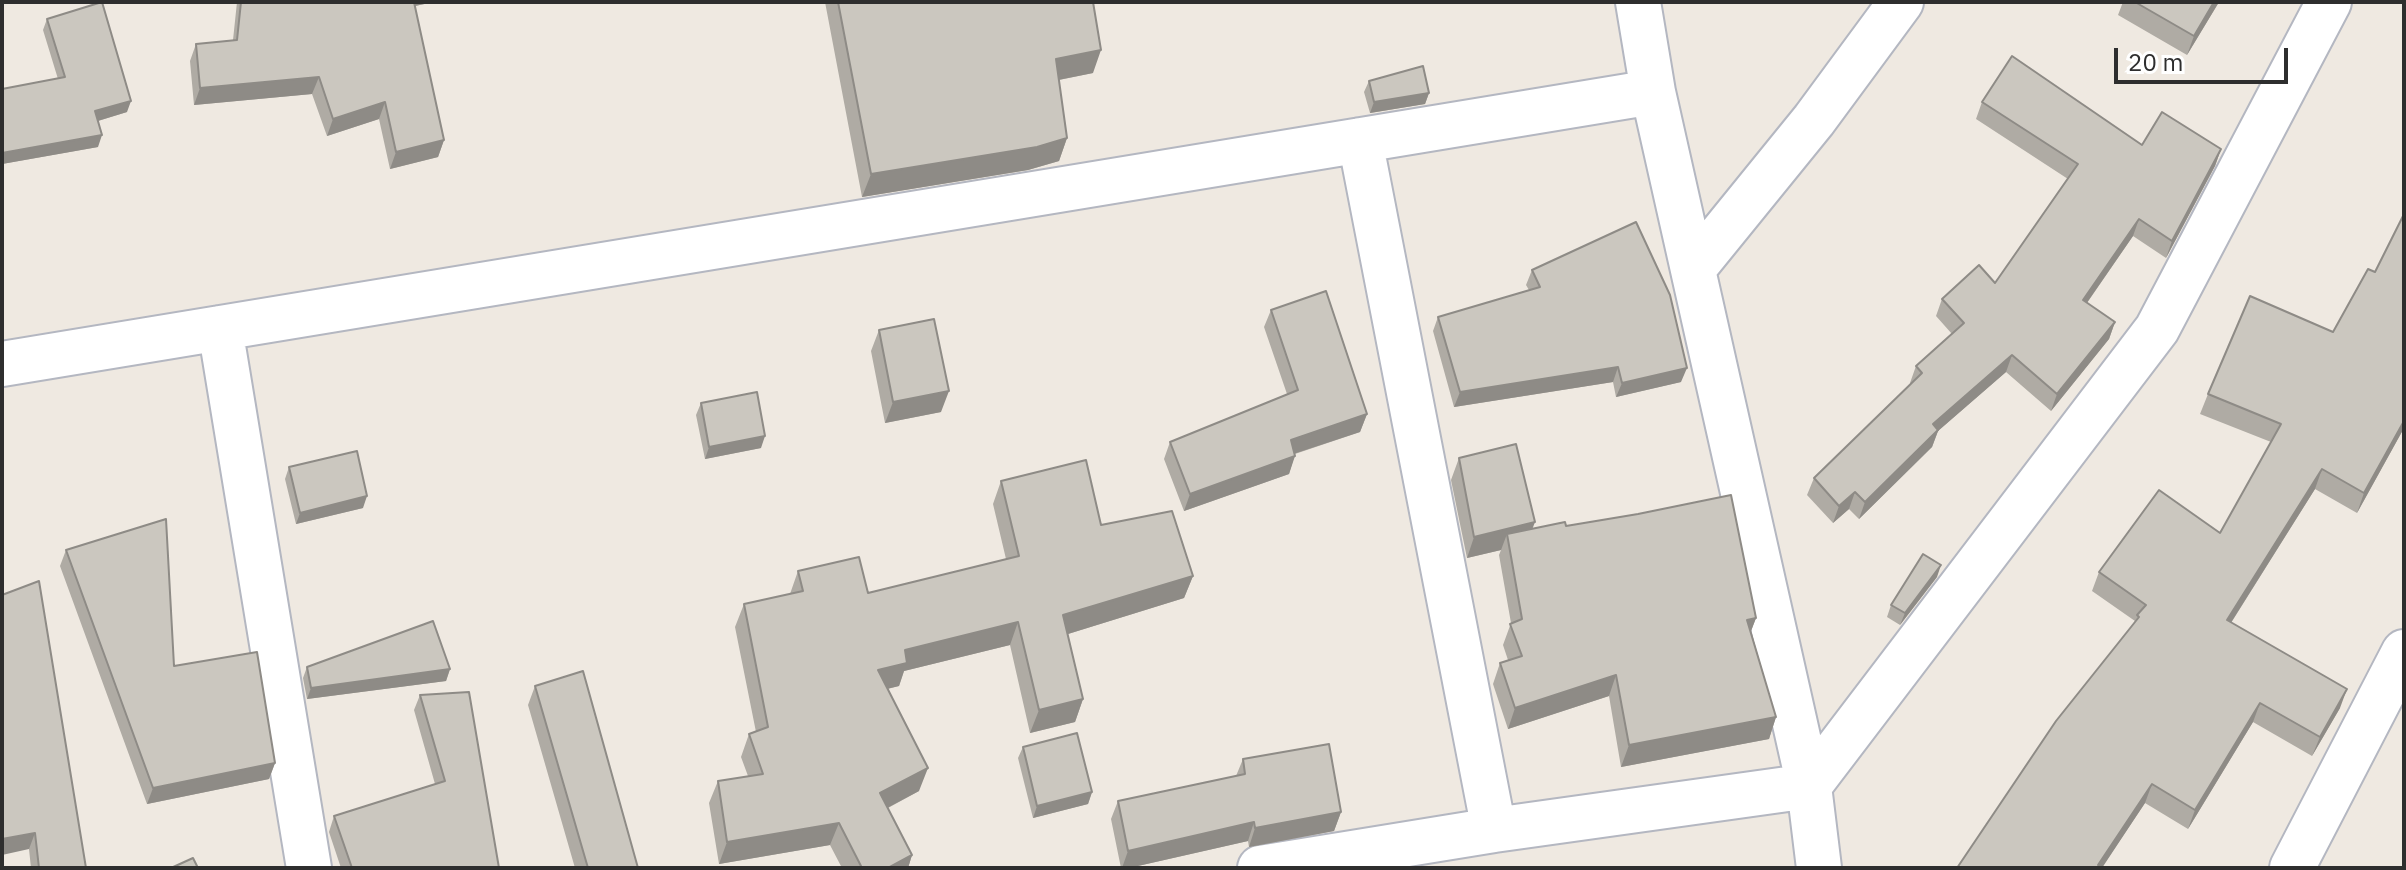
<!DOCTYPE html>
<html>
<head>
<meta charset="utf-8">
<style>
	body { margin:0 }
	#map { position:relative; width:2406px; height:870px; overflow:hidden; background:#efe9e1; font-family:"IBM Plex Sans",sans-serif }
	canvas { display:block }
	.frame { position:absolute; inset:0; border:4px solid #2e2e2e; pointer-events:none }
	.scale { position:absolute; left:2114px; top:48px; width:174px; height:36px; box-sizing:border-box; border:4px solid #2e2e2e; border-top:0; padding-left:10px; font-size:24px; line-height:28px; white-space:nowrap; color:#2e2e2e; -webkit-text-stroke:6px #fff; paint-order:stroke }
</style>
</head>
<body>
<div id="map">
<canvas width="2406" height="870"></canvas>
<div class="frame"></div>
<div class="scale">20 m</div>
</div>
<script>
const c = document.querySelector('canvas').getContext('2d');
c.lineJoin = 'round';
function trace(path, color, width, dash) {
  c.strokeStyle = color;
  c.lineWidth = width;
  c.lineCap = dash ? 'butt' : 'round';
  c.setLineDash(dash || []);
  c.stroke(path);
}
function fillPath(path, color) {
  c.fillStyle = color;
  c.fill(path, 'evenodd');
}
const minor = new Path2D(`
	M1638,2L1653,92L1809,786L1819,868
	M1360,140L1494,830
	M1693,269L1814,120L1901,2
	M220,328L309,868
	M2,364L1653,92
	M1260,868L1494,830L1809,786L2157,329L2329,2
	M2292,868L2404,652`);
trace(minor, '#b4b7c1', 48);
trace(minor, '#fff', 44);
fillPath(new Path2D(`
	M237,2H434L415,6L444,140L438,157L390,169L379,119L327,136L312,94L194,105L190,61L196,44L233,40Z
	M825,2H1093V73L1059,80L1067,138L1059,161L1028,170L862,197Z
	M2123,2H2219L2187,55L2118,15Z
	M47,19L127,112L98,121V147L2,164V89L58,79L43,30Z
	M1369,81L1429,93L1425,104L1370,113L1364,92Z
	M1982,102L2142,145L2221,149L2215,166L2166,258L2133,236L2087,303L2115,322L2109,339L2051,411L2006,372L1938,431L1932,447L1859,519L1849,509L1833,523L1807,495L1814,478L1911,384L1910,383L1916,366L1952,334L1936,316L1942,299L1995,283L2068,179L1976,119Z
	M2404,214V428L2357,513L2315,489L2231,623L2340,708L2312,756L2253,722L2188,829L2145,803L2102,867L1957,868L2133,624L2135,621L2092,591L2099,572L2220,533L2271,442L2200,414L2208,394L2333,332L2375,272Z
	M1532,270L1681,382L1616,397L1613,382L1454,407L1433,331L1438,317L1529,290L1526,285Z
	M1271,310L1367,414L1360,432L1295,454L1289,474L1184,511L1164,459L1170,442L1287,394L1264,327Z
	M879,330L941,412L885,423L871,351Z
	M701,403L761,448L705,459L696,415Z
	M1459,458L1532,529L1566,526L1756,618L1751,631L1776,717L1769,739L1621,767L1609,696L1508,729L1493,684L1500,663L1508,660L1503,645L1511,623L1499,555L1501,550L1467,558L1451,480Z
	M289,467L363,508L296,524L285,479Z
	M1001,481L1101,525L1193,576L1184,598L1068,634L1083,699L1075,722L1030,733L1010,645L904,671L899,686L887,689L919,791L888,808L912,855L908,868H842L830,845L719,864L709,803L718,781L748,776L741,757L749,734L756,732L735,627L744,604L790,594L798,571L868,593L1006,559L993,504Z
	M66,550L174,666L275,763L269,779L147,804L60,566Z
	M1937,577L1900,625L1887,617L1891,605Z
	M2,595L86,868H31Z
	M307,667L450,669L446,681L307,699L303,678Z
	M535,686L638,868H575L528,705Z
	M420,695L499,868H341L329,832L334,816L435,784L414,710Z
	M1023,747L1092,792L1088,804L1033,818L1018,758Z
	M1243,759L1341,812L1334,831L1249,847L1248,841L1129,868H1121L1111,819L1118,801L1236,776Z`), '#afaba4');
fillPath(new Path2D(`
	M407,2H434L405,8Z
	M2214,2H2219L2187,55L2194,36Z
	M1101,50L1093,73L1048,82L1056,59Z
	M319,77L312,94L194,105L200,88Z
	M1429,93L1425,104L1370,113L1374,102Z
	M131,101L127,112L91,123L95,111Z
	M385,102L379,119L327,136L333,119Z
	M102,135L98,147L2,164V153Z
	M1067,138L1059,161L1028,170L862,197L871,174Z
	M444,140L438,157L390,169L396,152Z
	M2221,149L2215,166L2166,258L2172,241Z
	M2139,219L2133,236L2077,317L2083,300Z
	M2115,322L2109,339L2051,411L2057,394Z
	M2012,355L2006,372L1938,431L1932,447L1859,519L1865,502L1933,424Z
	M1618,367L1613,382L1454,407L1460,392Z
	M1687,368L1681,382L1616,397L1622,383Z
	M949,391L941,412L885,423L893,402Z
	M1367,414L1360,432L1284,457L1291,440Z
	M2404,421V428L2357,513L2364,493Z
	M765,436L761,448L705,459L709,447Z
	M1295,456L1289,474L1184,511L1190,494Z
	M2322,469L2315,489L2220,640L2227,620Z
	M1855,492L1849,509L1833,523L1839,506Z
	M367,496L363,508L296,524L300,513Z
	M1535,522L1527,543L1507,534L1501,550L1467,558L1474,537Z
	M1941,565L1937,577L1900,625L1905,613Z
	M1193,576L1184,598L1055,638L1063,615Z
	M1756,618L1748,639L1747,620Z
	M1018,622L1010,645L904,671L899,686L870,693L878,670L905,650Z
	M450,669L446,681L307,699L311,688Z
	M1616,675L1609,696L1508,729L1515,708Z
	M2347,689L2340,708L2312,756L2320,737Z
	M1083,699L1075,722L1030,733L1039,710Z
	M2260,703L2253,722L2188,829L2195,810Z
	M1776,717L1769,739L1621,767L1629,745Z
	M275,763L269,779L147,804L153,788Z
	M928,768L919,791L872,816L880,793Z
	M2152,784L2145,803L2102,868L2098,865Z
	M1092,792L1088,804L1033,818L1037,806Z
	M1341,812L1334,831L1249,847L1255,828Z
	M1254,822L1248,841L1129,868H1122L1128,851Z
	M839,823L830,845L719,864L727,842Z
	M35,833L29,849L2,855V839Z
	M912,855L908,868H888Z`), '#8e8b86');
const building = new Path2D(`
	M102,2L131,101L95,111L102,135L2,153V89L65,77L47,19Z
	M241,2H414L444,140L396,152L385,102L333,119L319,77L200,88L196,44L237,40Z
	M838,2H1093L1101,50L1056,59L1067,138L1037,147L871,174Z
	M2135,2H2214L2194,36Z
	M2012,56L2142,145L2162,112L2221,149L2172,241L2139,219L2083,300L2115,322L2057,394L2012,355L1933,424L1938,430L1865,502L1855,492L1839,506L1814,478L1922,373L1916,366L1964,323L1942,299L1979,265L1995,283L2078,164L1982,102Z
	M1423,66L1429,93L1374,102L1369,81Z
	M2404,214V421L2364,493L2322,469L2227,620L2347,689L2320,737L2260,703L2195,810L2152,784L2098,865L2105,868H1957L2056,721L2139,617L2137,615L2146,605L2099,572L2159,490L2220,533L2281,424L2208,394L2250,296L2333,332L2368,269L2375,272Z
	M1636,222L1670,295L1687,368L1622,383L1618,367L1460,392L1438,317L1540,287L1532,270Z
	M1326,291L1367,414L1291,440L1295,456L1190,494L1170,442L1298,390L1271,310Z
	M934,319L949,391L893,402L879,330Z
	M757,392L765,436L709,447L701,403Z
	M1516,444L1535,522L1474,537L1459,458Z
	M357,451L367,496L300,513L289,467Z
	M1086,460L1101,525L1172,511L1193,576L1063,615L1083,699L1039,710L1018,622L905,650L907,663L878,670L928,768L880,793L912,855L888,868H862L839,823L727,842L718,781L763,774L749,734L768,727L744,604L803,591L798,571L859,557L868,593L1019,556L1001,481Z
	M1731,495L1756,618L1747,620L1776,717L1629,745L1616,675L1515,708L1500,663L1522,656L1510,624L1522,619L1507,534L1565,522L1566,526L1638,514Z
	M166,519L174,666L257,652L275,763L153,788L66,550Z
	M1923,554L1941,565L1905,613L1891,605Z
	M39,581L86,868H39L35,833L2,839V595Z
	M433,621L450,669L311,688L307,667Z
	M583,671L638,868H588L535,686Z
	M469,692L499,868H352L334,816L445,781L420,695Z
	M1077,733L1092,792L1037,806L1023,747Z
	M1329,744L1341,812L1255,828L1254,822L1128,851L1118,801L1245,774L1243,759Z
	M193,858L198,868H171Z`);
fillPath(building, '#cbc7bf');
trace(building, '#8e8b86', 2);
</script>
</body>
</html>
